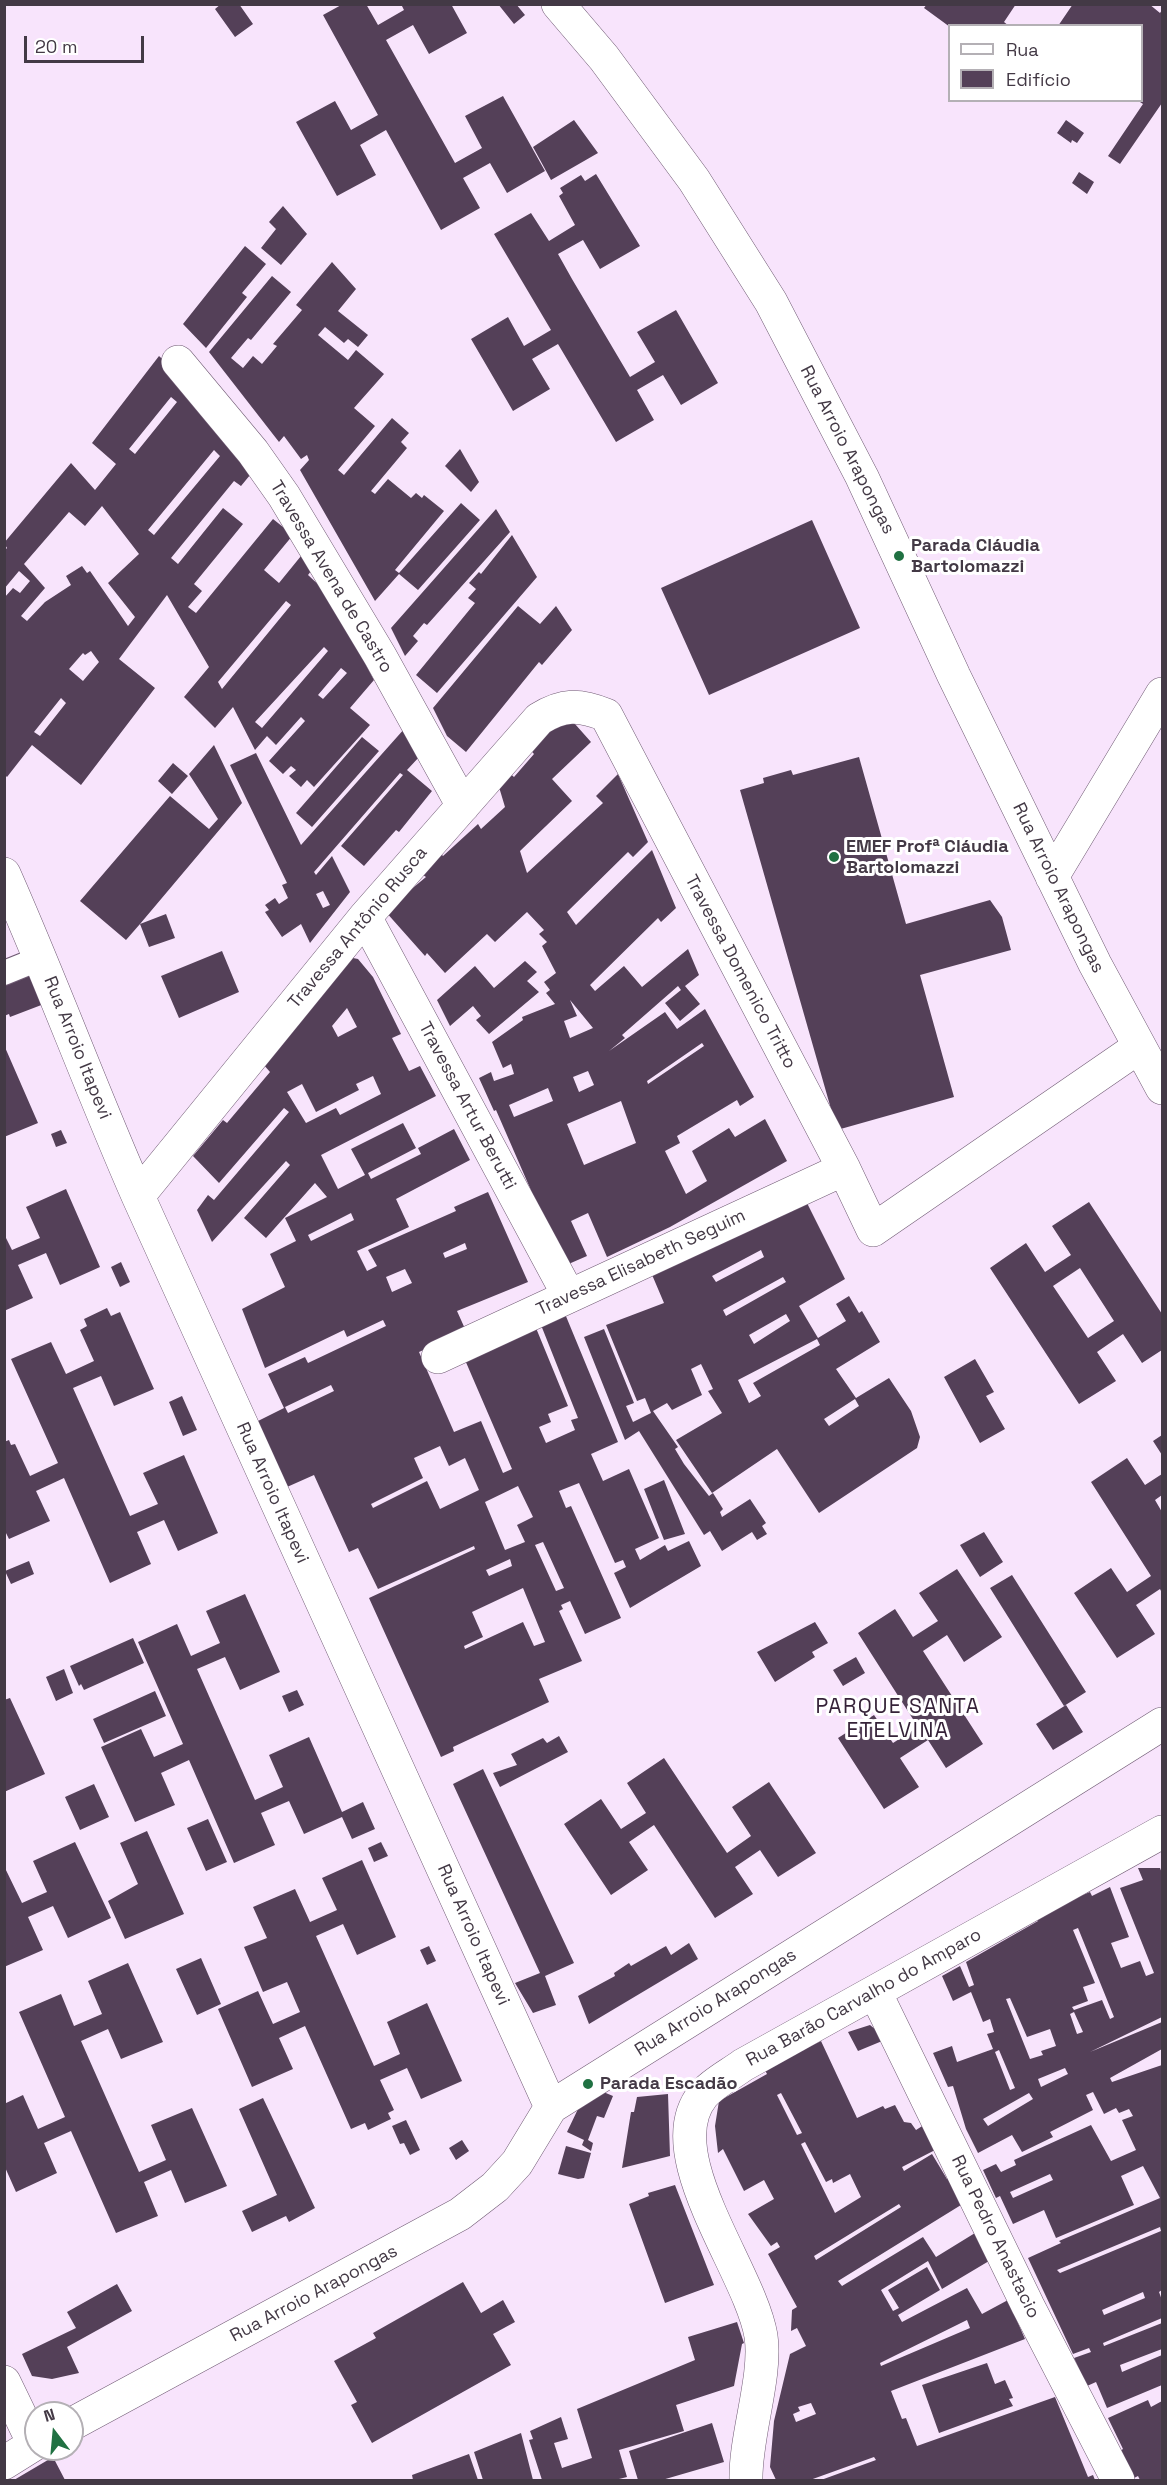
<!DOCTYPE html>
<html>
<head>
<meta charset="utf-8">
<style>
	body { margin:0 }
	#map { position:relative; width:1167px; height:2485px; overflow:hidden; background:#f8e4fc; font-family:"Space Grotesk",sans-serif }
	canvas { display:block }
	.frame { position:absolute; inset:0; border:6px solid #433945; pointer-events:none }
	.legend { position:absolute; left:948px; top:24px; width:195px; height:78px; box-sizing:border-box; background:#fff; border:2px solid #b4b0b5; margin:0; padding:8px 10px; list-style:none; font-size:18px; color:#433945 }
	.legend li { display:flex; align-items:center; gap:12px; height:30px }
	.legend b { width:30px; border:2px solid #b4b0b5 }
	.north { position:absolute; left:24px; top:2401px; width:60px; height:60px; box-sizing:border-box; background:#fff; border:2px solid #b4b0b5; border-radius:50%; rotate:344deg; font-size:16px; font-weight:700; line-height:24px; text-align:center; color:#433945 }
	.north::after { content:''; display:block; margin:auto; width:21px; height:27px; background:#207142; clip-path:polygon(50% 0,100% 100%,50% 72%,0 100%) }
	.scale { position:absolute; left:24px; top:36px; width:120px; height:27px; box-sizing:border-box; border:3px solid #433945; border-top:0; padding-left:8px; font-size:18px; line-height:21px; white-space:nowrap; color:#433945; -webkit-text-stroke:4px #fff; paint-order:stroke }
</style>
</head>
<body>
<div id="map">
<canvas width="1167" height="2485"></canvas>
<div class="frame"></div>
<ul class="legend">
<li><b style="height:8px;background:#fff"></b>Rua</li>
<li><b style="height:16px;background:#544058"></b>Edifício</li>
</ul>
<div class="north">N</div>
<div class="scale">20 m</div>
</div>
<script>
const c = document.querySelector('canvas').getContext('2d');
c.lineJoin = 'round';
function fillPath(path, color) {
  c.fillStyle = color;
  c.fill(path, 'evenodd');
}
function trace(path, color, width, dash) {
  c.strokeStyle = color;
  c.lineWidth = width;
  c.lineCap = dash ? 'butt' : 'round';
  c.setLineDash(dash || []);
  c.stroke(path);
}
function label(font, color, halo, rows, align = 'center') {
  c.font = font + ' "Space Grotesk",sans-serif';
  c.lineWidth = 6;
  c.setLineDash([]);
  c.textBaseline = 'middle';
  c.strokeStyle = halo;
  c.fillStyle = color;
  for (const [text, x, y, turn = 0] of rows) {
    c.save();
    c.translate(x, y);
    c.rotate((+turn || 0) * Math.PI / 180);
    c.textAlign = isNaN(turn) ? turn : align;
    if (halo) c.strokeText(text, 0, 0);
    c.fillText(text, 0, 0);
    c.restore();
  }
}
fillPath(new Path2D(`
	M221,4H239L253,24L235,37L215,9Z
	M343,4H366L378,25L404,10L401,4H451L467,33L429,54L413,25L386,40L455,163L482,148L465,116L503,96L545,171L507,193L490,163L463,178L480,208L441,230L386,130L360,145L376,175L337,196L296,122L335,101L351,130L378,115L323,15Z
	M498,4H516L525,15L514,24Z
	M927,4H1016L1004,22L1009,26L950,27L924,8Z
	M1073,4H1149L1160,13L1162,10V103L1120,164L1108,156L1143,104L1137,100H1142V26H1058Z
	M574,120L598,153L551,180L533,147Z
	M1066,120L1084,133L1077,143L1072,140L1071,143L1057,133Z
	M1079,172L1094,182L1087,194L1072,183Z
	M596,174L640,246L600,269L583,240L558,254L572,279L630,377L655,362L637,332L676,310L718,383L681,405L663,375L637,390L654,420L616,442L558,344L532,359L550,389L513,411L471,339L508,317L524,346L551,330L494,234L531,213L549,241L575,225L559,196L563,193L560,188L581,175L585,181Z
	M283,206L307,234L281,265L261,248L276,229L269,222Z
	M245,246L266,264L242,293L247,297L206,348L183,324Z
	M332,262L356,289L338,311L368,335L358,347L348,339L344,343L325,327L318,335L348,360L356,350L384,374L354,408L375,426L338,470L344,475L392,418L409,433L401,442L407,448L371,491L375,494L388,479L411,498L416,493L422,498L424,495L444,511L395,570L399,573L461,503L480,520L418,590L399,574L375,601L300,470L309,460L307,455L301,459L284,436L279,442L209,352L272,276L291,292L251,340L248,338L231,358L243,368L253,356L262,364L277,346L273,344L302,310L296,305Z
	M159,356L185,380L255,469L241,486L234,481L171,558L178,564L223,508L243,524L194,584L202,591L188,607L196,613L273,519L293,535L264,570L279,583L301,556L314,567L308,575L335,600L333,603L374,680L350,708L370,725L314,787L307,780L301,787L289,776L296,770L291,766L283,774L269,761L305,721L301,717L276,745L267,736L255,750L233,707L215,728L184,697L209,667L167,595L119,659L155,688L81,785L32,745L7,777L4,774V598L13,588L20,593L30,581L19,571L4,589V551L7,548L4,543L71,463L95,490L116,464L92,443ZM171,397L177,402L135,454L129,449ZM214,450L220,456L154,535L148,530ZM102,506L139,554L108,583L135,617L128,626L90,571L87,573L82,566L66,576L71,585L45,602L27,621L21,616L45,588L24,564L69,512L85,526ZM286,601L291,605L222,689L218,682ZM324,647L328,651L262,728L255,722ZM91,651L99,662L83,681L69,669L83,653L85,655ZM341,668L347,673L323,699L318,695ZM61,698L66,703L40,736L34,732Z
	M460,449L479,482L471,492L445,466Z
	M496,509L510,532L427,625L424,623L413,636L418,641L405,656L391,628Z
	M812,520L860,628L709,695L661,588Z
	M512,535L537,577L437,693L416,675L475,603L468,598L476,589L469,583L479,572L481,574Z
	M518,606L540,624L556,606L572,630L542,665L539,662L466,752L447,736L433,708Z
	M546,719L575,724L591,742L552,779L572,801L520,851L527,873L603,803L596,796L618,774L648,842L633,857L628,852L567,912L576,925L652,850L676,908L661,922L658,918L590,985L595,991L624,966L642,987L688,949L699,975L685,986L700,1004L680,1021L665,1003L681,990L678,986L622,1035L625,1038L609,1051L665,1012L677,1029L705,1009L754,1097L740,1106L737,1100L677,1136L680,1143L665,1151L686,1194L707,1181L692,1151L729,1128L735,1137L765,1119L787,1161L670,1227L607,1257L588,1213L571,1221L587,1256L564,1266L496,1110L494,1111L479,1078L491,1072L494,1081L514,1074L511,1064L503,1068L492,1042L523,1020L522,1017L555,1004L546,993L550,990L544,982L556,973L542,946L547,942L539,934L544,930L527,912L495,942L487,934L445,973L427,953L425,956L385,911L426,877L423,875L432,866L426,859L436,848L443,856L478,824L481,829L505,807L496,777L504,768L514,777L534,754L525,744ZM570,1000L593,1028L570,1038L564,1021L577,1016ZM702,1043L704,1046L648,1084L647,1081ZM588,1071L594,1085L579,1092L573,1077ZM548,1088L553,1101L514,1117L509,1105ZM621,1101L636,1143L584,1165L567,1124Z
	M405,728L420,756L407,770L432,791L399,832L396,830L364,866L341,846L403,775L400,773L314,872L316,875L332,856L350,892L310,943L301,924L282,937L265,912L269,910L265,905L275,898L279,904L288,898L282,885L287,883L230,765L256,753L301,845ZM323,891L330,905L323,908L316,894Z
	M362,737L379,751L312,827L296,813Z
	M214,745L242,803L140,924L166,914L175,938L149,947L140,924L126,940L80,901L170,796L209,829L218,819L189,774Z
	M859,757L906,924L990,900L1002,917L1011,950L920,975L954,1097L837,1130L740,790L764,783L763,778L791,770L793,775Z
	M173,763L188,776L172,794L158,781Z
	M222,951L239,992L179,1018L161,976Z
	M348,957L358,959L373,977L401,1034L392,1038L409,1071L420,1066L436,1096L321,1155L338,1189L365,1175L351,1149L403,1123L416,1148L368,1173L371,1179L421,1154L418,1148L454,1129L470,1160L396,1199L409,1227L357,1251L367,1271L377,1266L368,1250L456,1211L454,1207L488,1192L528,1282L457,1311L466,1331L419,1352L454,1432L481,1421L503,1473L512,1469L462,1353L536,1328L568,1406L548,1414L551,1422L539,1427L546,1443L575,1430L571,1420L578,1418L539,1320L563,1309L618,1442L591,1454L603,1481L629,1469L659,1538L635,1549L640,1560L665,1545L668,1551L689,1541L701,1566L630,1608L614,1573L626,1567L623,1560L615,1563L579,1483L559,1491L566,1508L571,1506L621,1618L585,1634L570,1601L561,1605L563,1609L559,1611L582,1661L539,1679L549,1702L453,1747L454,1751L441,1757L369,1598L475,1549L474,1546L378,1589L358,1548L349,1552L314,1475L287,1487L258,1421L284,1408L268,1374L305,1357L308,1363L386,1326L383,1320L347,1337L344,1330L265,1368L242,1309L285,1287L270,1254L296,1241L285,1218L327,1197L315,1183L266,1238L244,1218L290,1165L286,1161L212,1242L197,1210L208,1195L214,1200L289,1112L284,1108L219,1183L193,1156L223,1120L227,1123L270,1072L263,1064ZM347,1008L357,1027L338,1037L332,1026ZM373,1076L381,1094L340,1115L336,1108L306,1123L287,1092L302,1084L316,1112L359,1090L356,1084ZM351,1213L354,1220L311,1241L308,1235ZM465,1243L467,1249L445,1258L443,1253ZM405,1269L412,1283L392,1292L386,1277ZM331,1385L334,1391L288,1413L285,1407ZM440,1446L449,1466L465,1458L479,1490L440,1509L427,1481L373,1508L371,1504L423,1478L414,1458ZM518,1486L533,1517L517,1525L525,1542L505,1550L485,1502ZM543,1542L564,1588L556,1591L535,1545ZM510,1559L512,1566L489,1576L486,1570ZM523,1588L545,1642L534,1646L523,1622L465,1649L464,1646L483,1637L472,1612Z
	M525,961L537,972L527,981L539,992L489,1034L476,1020L481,1016L473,1006L450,1026L437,1000L475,966L494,988Z
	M31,971L44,1004L10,1017L9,1014L4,1016V982Z
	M4,1045L38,1123L4,1137Z
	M61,1130L67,1143L56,1147L51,1134Z
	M66,1189L100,1267L60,1285L46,1253L18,1265L33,1298L4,1311V1234L12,1250L40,1238L26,1207Z
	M801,1191L845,1279L799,1306L818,1338L846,1321L836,1304L849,1296L859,1313L862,1311L880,1342L836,1369L856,1398L889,1378L911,1411L920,1437L917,1448L819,1513L777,1449L712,1493L676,1440L722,1413L708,1391L713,1389L701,1364L691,1369L702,1395L672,1410L667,1403L653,1411L678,1447L675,1449L684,1464L709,1496L713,1493L723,1509L720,1512L722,1517L750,1499L766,1523L762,1526L767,1534L757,1540L752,1532L722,1551L710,1531L704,1535L639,1431L625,1440L584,1337L604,1329L634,1403L626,1406L633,1422L651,1413L645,1398L637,1401L606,1325L664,1303L650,1270ZM761,1250L764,1257L716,1282L712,1276ZM783,1277L786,1282L726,1316L723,1310ZM786,1314L790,1321L754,1344L749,1335ZM817,1339L820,1345L753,1383L761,1396L749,1403L738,1380ZM855,1399L859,1406L829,1426L824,1419Z
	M1089,1202L1162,1314V1350L1142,1363L1123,1334L1097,1352L1116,1381L1079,1404L990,1268L1026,1243L1045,1272L1071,1255L1052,1226ZM1080,1268L1114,1321L1088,1338L1053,1286Z
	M121,1262L130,1282L120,1287L111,1267Z
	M107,1308L111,1316L120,1312L154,1389L114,1406L101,1376L73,1388L130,1516L158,1504L143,1473L184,1455L218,1533L178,1551L164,1520L137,1532L151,1564L110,1583L64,1478L36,1491L50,1521L9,1539L4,1529V1442L9,1440L11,1445L15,1444L30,1476L58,1463L11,1359L51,1342L66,1374L94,1361L80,1330L87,1326L84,1319Z
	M975,1359L994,1392L986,1396L1005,1429L980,1443L944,1377Z
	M182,1396L197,1430L183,1436L169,1402Z
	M1162,1435V1455L1153,1441Z
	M1127,1458L1145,1485L1162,1474V1495L1155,1500L1162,1512V1593L1160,1589L1136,1605L1155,1634L1117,1658L1074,1593L1111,1568L1127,1592L1151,1576L1091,1482Z
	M664,1480L685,1534L664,1540L644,1489Z
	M984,1532L1003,1562L980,1577L960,1545Z
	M29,1561L34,1574L11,1584L5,1571Z
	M957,1569L1002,1637L964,1662L947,1635L923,1651L983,1744L946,1768L928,1740L900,1758L919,1787L884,1809L838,1738L874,1715L893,1743L918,1727L858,1633L895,1609L913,1637L938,1621L919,1593Z
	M1012,1575L1086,1692L1064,1706L990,1588Z
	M245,1594L280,1672L240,1690L225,1657L197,1669L255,1800L283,1787L269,1755L309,1737L342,1812L363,1802L375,1829L352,1839L342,1817L304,1834L289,1801L261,1813L275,1845L234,1863L189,1760L161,1773L175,1805L135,1822L101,1747L141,1729L154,1757L183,1744L138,1642L177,1624L191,1656L220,1643L206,1611Z
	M815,1622L828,1643L812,1652L815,1657L775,1682L757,1652Z
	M133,1638L144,1663L84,1690L81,1684L79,1686L70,1666Z
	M856,1657L865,1673L843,1686L833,1670Z
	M64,1669L73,1693L56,1701L46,1677Z
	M297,1690L304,1705L289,1712L282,1696Z
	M155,1691L166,1716L104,1743L93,1719Z
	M10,1698L45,1774L4,1792V1700Z
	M1066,1705L1083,1732L1053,1750L1036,1724Z
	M559,1736L568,1752L500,1787L493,1773L517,1765L511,1754L543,1738L547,1743Z
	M664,1758L727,1853L751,1836L732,1807L769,1782L816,1853L778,1877L760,1850L735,1867L753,1894L715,1918L654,1825L629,1842L648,1870L611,1895L564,1824L601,1799L621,1829L646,1813L627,1783Z
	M483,1769L574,1963L545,1976L556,2005L533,2013L515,1983L540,1973L453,1784Z
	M94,1784L109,1817L80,1830L65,1797Z
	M208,1819L227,1862L206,1871L187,1828Z
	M147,1831L184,1914L125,1939L108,1901L138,1884L120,1843Z
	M75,1842L111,1918L68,1938L53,1906L28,1917L43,1950L4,1967V1866L22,1903L47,1892L33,1861Z
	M381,1842L388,1856L374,1862L368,1848Z
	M362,1860L396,1937L357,1955L343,1924L316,1936L374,2066L400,2054L387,2022L427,2003L462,2081L421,2099L407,2068L380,2080L394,2110L388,2113L391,2119L368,2130L365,2123L351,2129L305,2026L279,2038L293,2069L252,2087L218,2009L258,1991L273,2024L300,2012L287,1982L263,1992L244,1947L267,1938L253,1907L295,1889L310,1922L337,1910L322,1878Z
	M1138,1868H1160L1162,1873V2017L1090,2052L1162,2022V2049L1110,2078L1112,2082L1162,2065V2290L1159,2292L1162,2300V2318L1103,2343L1104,2346L1162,2323V2349L1120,2365L1122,2372L1162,2355V2385L1107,2408L1096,2382L1087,2386L1074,2358L1091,2352L1089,2348L1073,2354L1028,2258L1061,2243L1059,2241L1160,2198L1143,2166L1121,2176L1134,2205L1056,2238L1044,2210L1013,2224L1000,2196L996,2198L983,2170L996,2164L1001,2172L1016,2165L1014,2160L1091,2125L1111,2161L1136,2150L1122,2120L1133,2116L1129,2109L1119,2113L1116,2108L1104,2114L1093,2092L1086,2095L1093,2110L1050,2132L1053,2137L1022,2152L1012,2135L978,2153L966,2129L953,2086L948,2087L933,2053L952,2046L957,2062L993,2049L987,2034L994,2032L990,2019L983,2022L971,1992L953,2001L942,1976L960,1966L969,1987L974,1985L966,1962L1038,1921L1035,1914L1090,1892L1092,1896L1110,1887L1129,1937L1111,1943L1121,1968L1140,1961L1146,1976L1154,1973L1120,1888L1143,1880ZM1078,1928L1114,2017L1110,2019L1102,2000L1074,2010L1072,2007L1088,2001L1083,1987L1095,1983L1073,1930ZM1010,1998L1027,2037L1050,2029L1056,2046L1041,2051L1043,2055L1030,2059L1006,1999ZM1074,2012L1083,2032L1077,2034L1070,2014ZM999,2050L1015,2088L1010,2090L995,2052ZM1065,2068L1068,2074L1041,2087L1038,2079ZM1029,2093L1033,2099L988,2126L983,2119ZM1050,2174L1053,2180L1013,2198L1010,2192ZM1160,2227L1161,2231L1060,2273L1057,2270ZM1143,2292L1145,2298L1104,2315L1102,2310Z
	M689,1943L698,1959L589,2024L578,1996L615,1976L614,1973L629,1963L631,1966L666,1946L671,1955Z
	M429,1946L436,1961L427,1965L420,1950Z
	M201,1958L221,2004L197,2015L176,1969Z
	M128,1963L163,2042L121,2059L108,2029L81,2041L139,2172L166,2160L151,2125L192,2108L227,2186L185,2203L171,2170L144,2182L158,2216L116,2233L71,2131L44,2143L57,2173L16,2192L4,2165V2104L23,2095L38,2129L65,2117L19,2012L61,1994L74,2026L102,2014L88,1981Z
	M870,2025L887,2039L858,2051L848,2032Z
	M821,2041L857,2118L883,2106L885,2109L895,2105L904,2122L911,2123L916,2130L927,2123L939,2148L902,2167L904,2171L932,2154L947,2179L951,2176L961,2205L838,2281L842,2286L923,2237L936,2257L975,2233L989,2261L942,2289L928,2261L881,2290L893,2311L899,2308L888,2290L927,2267L940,2290L898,2315L902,2322L967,2288L982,2314L1008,2300L1025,2339L891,2391L902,2419L906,2418L917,2446L1055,2397L1088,2477L1093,2475L1095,2480H821L876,2460L874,2457L810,2480H776L770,2467L774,2421L790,2354L806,2346L797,2328L791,2331L792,2310L797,2307L768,2254L780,2247L777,2242L771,2246L748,2214L774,2199L764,2180L744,2191L723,2149L718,2153L715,2126L719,2101L767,2074L764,2068ZM781,2093L802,2133L797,2135L777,2095ZM805,2142L826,2182L832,2179L833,2183L850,2174L861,2197L835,2213L801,2144ZM899,2204L901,2207L816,2260L814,2256ZM967,2320L970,2328L881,2366L880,2363ZM811,2403L816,2414L796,2422L793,2414L800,2411L798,2407Z
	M589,2086L613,2096L604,2118L597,2116L588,2140L593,2143L591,2151L582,2145L584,2140L567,2132Z
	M668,2094L670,2156L622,2168L631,2112H634L637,2097Z
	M263,2098L315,2208L289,2222L286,2216L252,2232L242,2211L277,2195L239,2109Z
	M406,2120L420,2150L410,2155L404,2143L400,2144L392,2126Z
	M462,2140L469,2151L456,2160L449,2148Z
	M566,2146L591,2153L584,2178L578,2179L558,2174Z
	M675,2185L714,2285L665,2303L629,2204L649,2196L648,2193Z
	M463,2282L481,2313L503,2300L515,2322L493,2334L511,2365L372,2443L351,2405L357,2402L334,2361L376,2338L373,2333Z
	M117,2284L132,2311L67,2347L79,2373L52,2379L32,2376L22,2354L76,2328L67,2312Z
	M737,2322L744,2343L742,2344L734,2386L676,2405L684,2431L619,2450L627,2477L615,2480H542L529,2440L533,2439L530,2431L561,2417L568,2439L554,2443L562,2468L592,2458L577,2409L695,2360L688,2337Z
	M987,2363L995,2384L1005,2380L1013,2398L1009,2399L1013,2406L939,2433L922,2385Z
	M1148,2400L1151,2407L1162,2401V2480H1140L1138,2476L1134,2478L1120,2451L1123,2449L1108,2418Z
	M712,2423L724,2462L662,2480H638L629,2451Z
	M521,2433L533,2480H483L474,2452Z
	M469,2454L478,2480H413L412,2475Z
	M53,2457L65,2480H14Z`), '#544058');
const lane = new Path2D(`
	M4,973L41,958`);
const street = new Path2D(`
	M558,4L604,58L694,180L771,302L862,477L954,676L1095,964L1162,1088
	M178,362L253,452L284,496L380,656L463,806
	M4,874C51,980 91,1089 138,1196L551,2107
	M1052,877L1162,694
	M365,917L569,1296
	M138,1196L365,917L539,719C563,704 579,704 606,715L844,1169L873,1230L1139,1047
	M438,1357L844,1169
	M875,1992L1028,2306L1118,2480
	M4,2382L34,2444
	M72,2424L460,2214L495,2187L517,2163L551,2107L1162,1724
	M4,2463L36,2443
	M746,2480C745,2436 767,2377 761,2336C750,2270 655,2153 703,2095C713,2083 731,2074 743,2065L1162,1832`);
trace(lane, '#705b74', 26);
trace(street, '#705b74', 34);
trace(lane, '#fff', 24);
trace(street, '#fff', 33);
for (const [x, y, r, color] of [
	[899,556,6,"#207142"],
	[834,857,6,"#207142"],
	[588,2084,6,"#207142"]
]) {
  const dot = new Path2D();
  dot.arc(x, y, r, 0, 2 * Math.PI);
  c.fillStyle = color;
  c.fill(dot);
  trace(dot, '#fff', 2);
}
label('18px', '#433945', '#fff', [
	["Rua Arroio Arapongas",847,450,63],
	["Travessa Avena de Castro",331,577,59],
	["Rua Arroio Arapongas",1058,888,64],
	["Travessa Antônio Rusca",358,928,-50],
	["Travessa Domenico Tritto",740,972,62],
	["Rua Arroio Itapevi",77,1048,68],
	["Travessa Artur Berutti",467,1106,62],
	["Travessa Elisabeth Seguim",641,1263,-25],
	["Rua Arroio Itapevi",272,1493,66],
	["Rua Arroio Itapevi",473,1935,66],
	["Rua Barão Carvalho do Amparo",864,1998,-29],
	["Rua Arroio Arapongas",716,2003,-32],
	["Rua Pedro Anastacio",995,2237,64],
	["Rua Arroio Arapongas",314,2294,-28]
]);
label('bold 18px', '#433945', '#fff', [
	["Parada Cláudia",911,546],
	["Bartolomazzi",911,567],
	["EMEF Profª Cláudia",846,847],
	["Bartolomazzi",846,868],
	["Parada Escadão",600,2084]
], 'left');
c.letterSpacing = '1.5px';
label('21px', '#352238', '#fff', [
	["PARQUE SANTA",898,1707],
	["ETELVINA",898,1731]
]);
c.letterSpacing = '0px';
</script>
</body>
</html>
